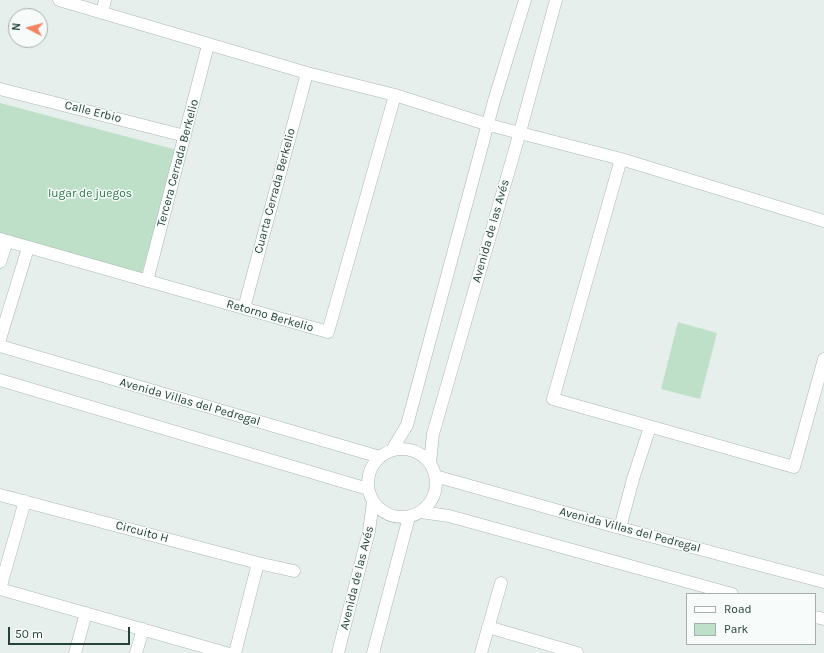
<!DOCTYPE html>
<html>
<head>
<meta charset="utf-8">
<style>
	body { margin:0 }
	#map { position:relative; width:824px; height:653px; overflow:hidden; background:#e6efeb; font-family:Karla,sans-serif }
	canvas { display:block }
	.legend { position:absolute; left:686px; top:593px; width:130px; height:52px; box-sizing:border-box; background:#f7fbf9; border:1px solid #a3b1ad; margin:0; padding:5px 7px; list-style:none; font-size:12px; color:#24423a }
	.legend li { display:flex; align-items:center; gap:8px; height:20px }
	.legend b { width:20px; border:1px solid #a3b1ad }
	.north { position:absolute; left:8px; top:8px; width:40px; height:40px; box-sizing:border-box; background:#f7fbf9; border:1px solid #a3b1ad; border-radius:50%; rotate:276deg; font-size:11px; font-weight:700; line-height:16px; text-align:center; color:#24423a }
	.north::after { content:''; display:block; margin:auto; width:14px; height:18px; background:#f4845f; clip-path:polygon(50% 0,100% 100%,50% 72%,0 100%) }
	.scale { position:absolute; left:8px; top:627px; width:122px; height:18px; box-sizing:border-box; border:2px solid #24423a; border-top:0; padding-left:5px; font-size:12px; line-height:14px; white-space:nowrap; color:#24423a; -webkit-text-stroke:3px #f7fbf9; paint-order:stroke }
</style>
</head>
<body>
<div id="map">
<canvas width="824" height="653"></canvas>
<ul class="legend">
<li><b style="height:5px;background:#fff"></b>Road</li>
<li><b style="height:11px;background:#bfe0c8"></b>Park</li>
</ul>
<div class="north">N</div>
<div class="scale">50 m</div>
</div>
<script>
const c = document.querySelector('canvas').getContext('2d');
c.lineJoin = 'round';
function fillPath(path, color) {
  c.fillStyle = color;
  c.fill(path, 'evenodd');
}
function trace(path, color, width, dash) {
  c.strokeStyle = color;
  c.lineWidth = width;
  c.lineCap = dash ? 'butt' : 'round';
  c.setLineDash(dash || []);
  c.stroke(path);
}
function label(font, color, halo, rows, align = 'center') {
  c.font = font + ' Karla,sans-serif';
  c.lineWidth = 3;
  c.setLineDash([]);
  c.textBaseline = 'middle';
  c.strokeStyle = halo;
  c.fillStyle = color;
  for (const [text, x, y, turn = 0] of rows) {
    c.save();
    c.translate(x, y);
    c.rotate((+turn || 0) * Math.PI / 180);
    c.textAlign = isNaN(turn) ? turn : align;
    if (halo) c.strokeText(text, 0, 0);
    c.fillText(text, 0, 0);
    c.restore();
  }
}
fillPath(new Path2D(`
	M0,103L177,150L141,276L0,236Z
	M678,322L717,333L700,399L661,389Z`), '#bfe0c8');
const minor = new Path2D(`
	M59,0L307,73L395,95L489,125L621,159L824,221
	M102,13L105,0
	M0,89L185,136
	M621,159L553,399L794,467L824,359
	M0,239L328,332L395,95
	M0,262L7,241
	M147,281L208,45
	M244,308L307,73
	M0,339L28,248
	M0,346L380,457
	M0,380L368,489
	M368 483a34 34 0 1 1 68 0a34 34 0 1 1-68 0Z
	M392,450L407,425L494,101L525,0
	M430,463L433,434L520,132L556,0
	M435,476L620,528L824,582
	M0,495L258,563L294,571
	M421,512L449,516L732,594
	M620,528L633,479L650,427
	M0,589L226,653
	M0,589L25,501
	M815,617L824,619
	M488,627L577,653
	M75,653L86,613
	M136,653L143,629
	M235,653L258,563
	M338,653L369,531L373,502
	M373,653L409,517
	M481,653L501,583`);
trace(minor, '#a8b8b2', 13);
trace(minor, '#fff', 12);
label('12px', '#24423a', '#f7fbf9', [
	["Calle Erbio",93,112,14],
	["Tercera Cerrada Berkelio",178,163,-75],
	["Cuarta Cerrada Berkelio",275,191,-75],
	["Avenida de las Avés",491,231,-74],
	["Retorno Berkelio",270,316,16],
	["Avenida Villas del Pedregal",190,402,16],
	["Avenida Villas del Pedregal",630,530,15],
	["Circuito H",142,532,15],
	["Avenida de las Avés",357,578,-76]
]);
label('12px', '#2d7a4b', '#f7fbf9', [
	["lugar de juegos",90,194]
]);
</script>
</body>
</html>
